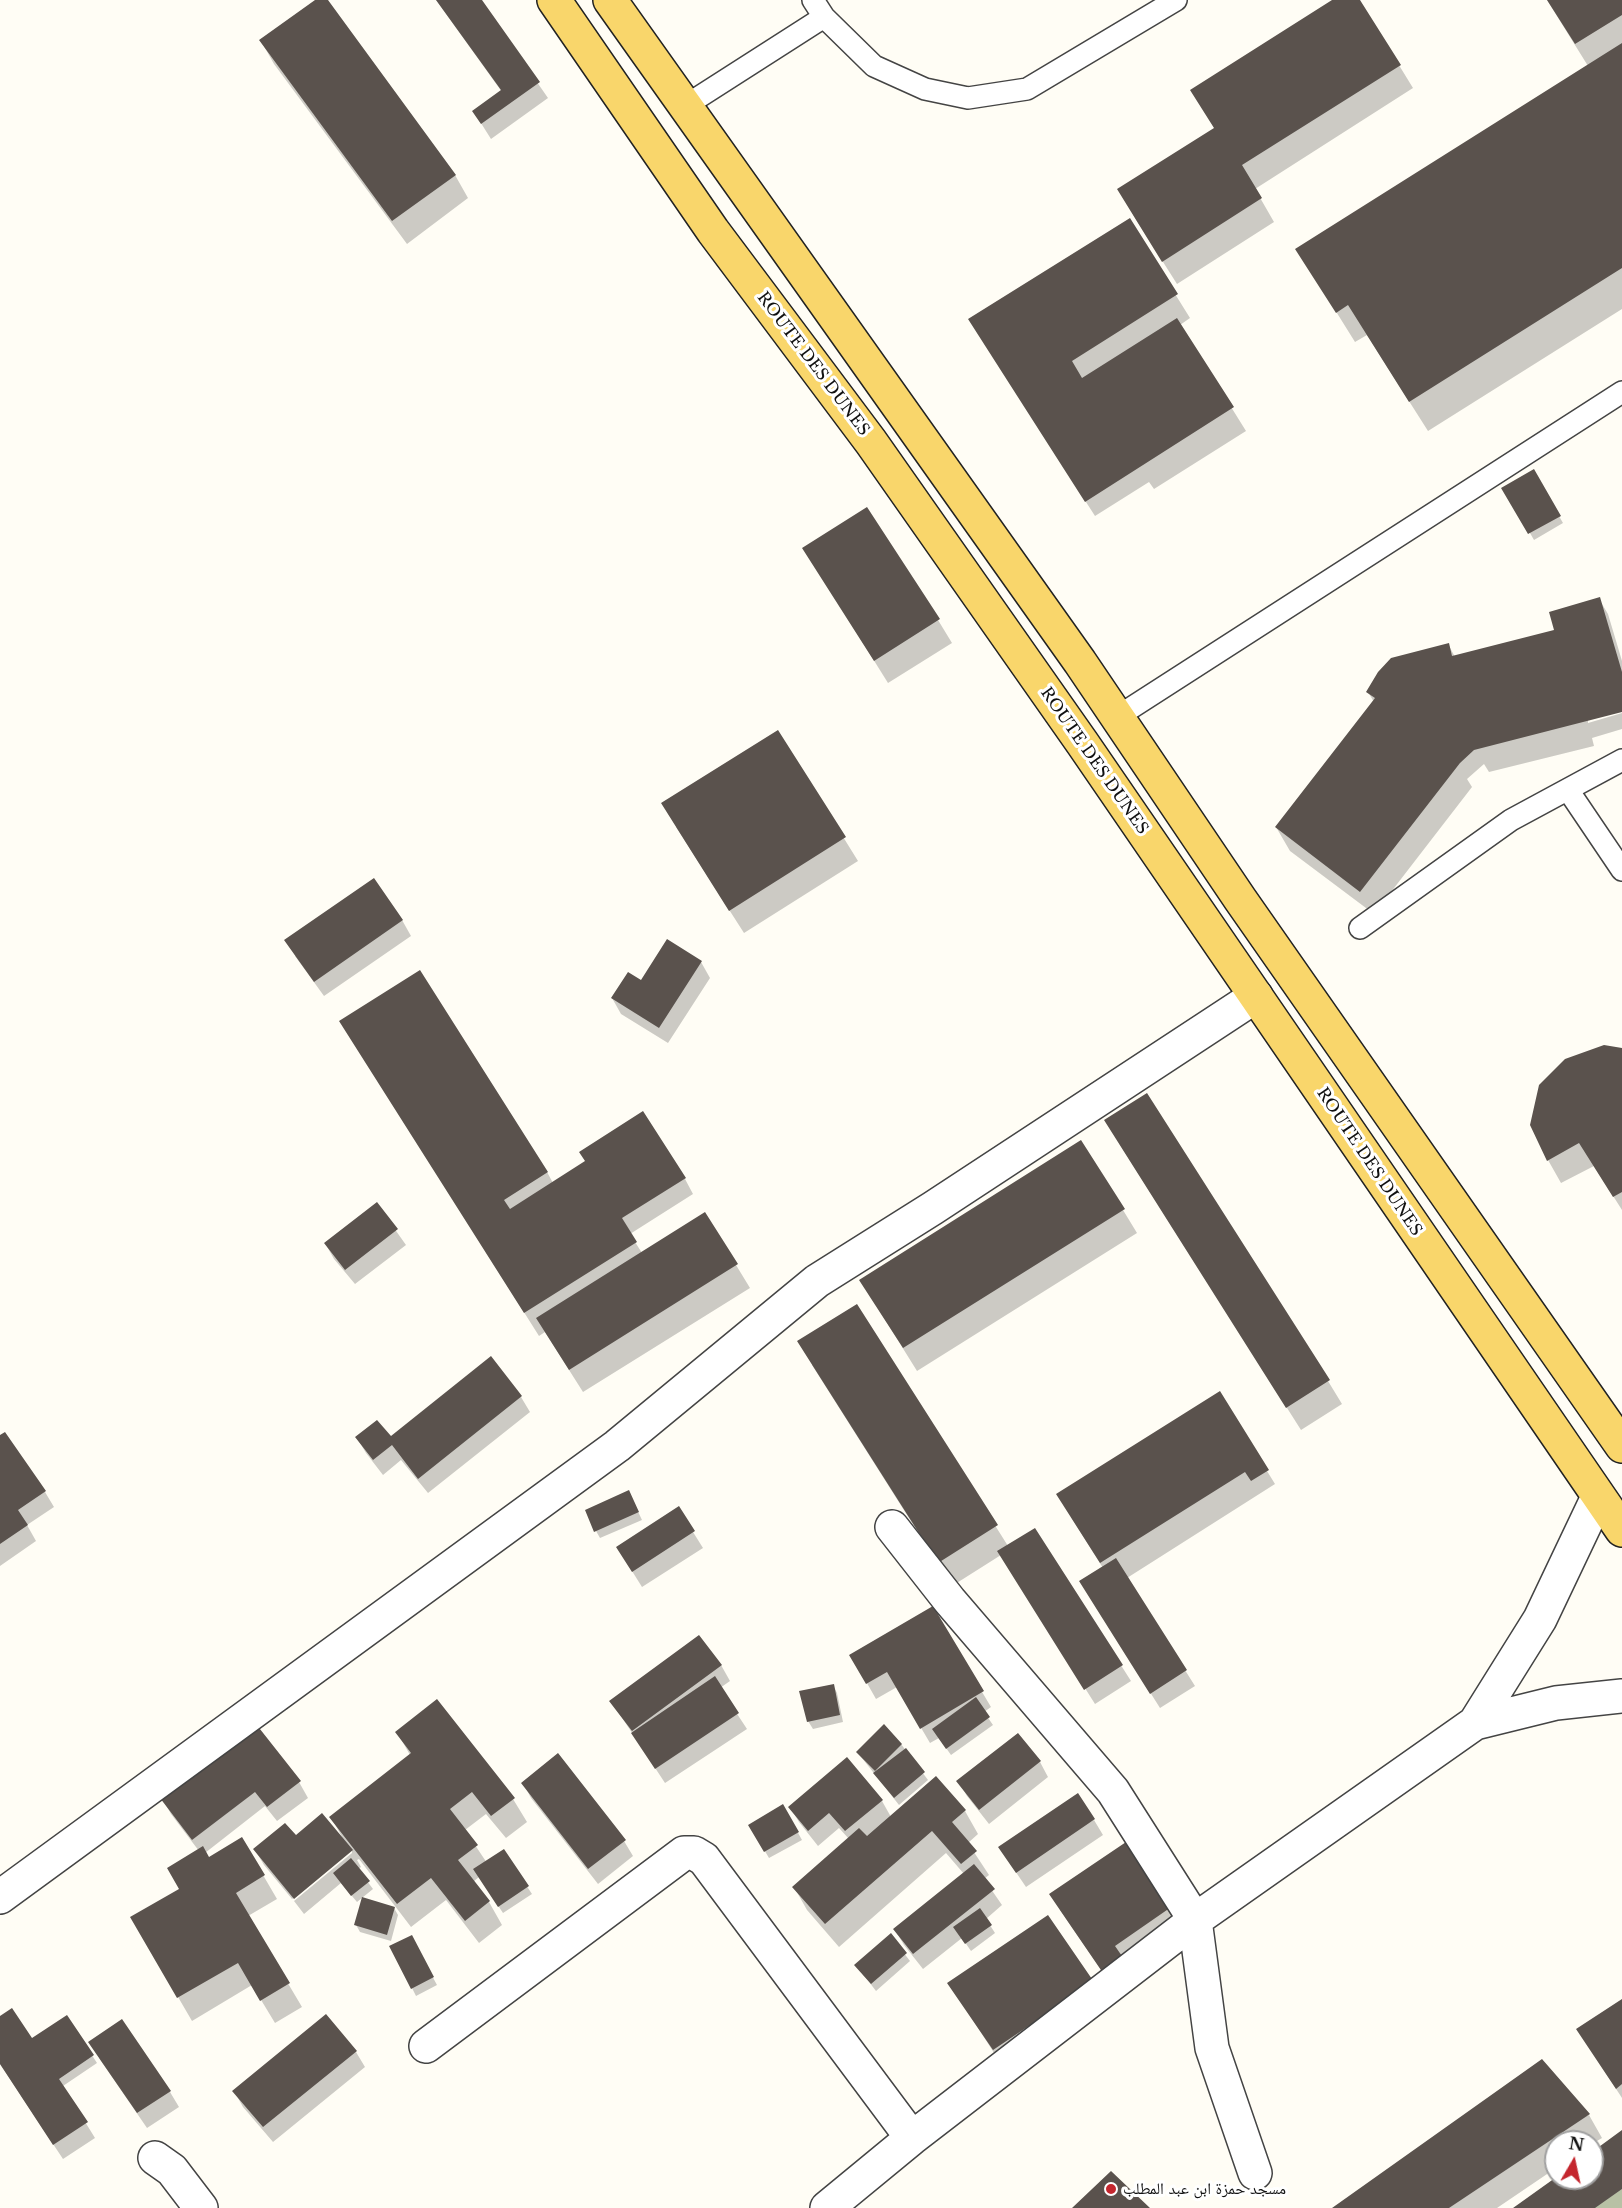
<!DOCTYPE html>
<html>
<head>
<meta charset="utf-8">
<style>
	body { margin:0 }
	#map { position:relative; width:1622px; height:2208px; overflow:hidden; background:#fffdf5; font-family:"Libre Baskerville",serif }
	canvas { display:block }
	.north { position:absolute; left:1544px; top:2130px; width:60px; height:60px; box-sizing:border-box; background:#fff; border:2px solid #a0a0a0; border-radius:50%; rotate:9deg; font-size:16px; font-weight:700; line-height:24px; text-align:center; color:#111 }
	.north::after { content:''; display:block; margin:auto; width:21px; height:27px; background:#c4262e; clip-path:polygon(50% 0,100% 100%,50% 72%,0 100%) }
</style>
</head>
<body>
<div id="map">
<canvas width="1622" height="2208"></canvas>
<div class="north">N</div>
</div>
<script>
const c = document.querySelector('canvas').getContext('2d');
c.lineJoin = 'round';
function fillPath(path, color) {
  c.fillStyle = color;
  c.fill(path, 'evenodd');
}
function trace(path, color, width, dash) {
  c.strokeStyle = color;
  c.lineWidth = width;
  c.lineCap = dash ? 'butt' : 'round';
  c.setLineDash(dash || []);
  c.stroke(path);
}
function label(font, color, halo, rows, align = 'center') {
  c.font = font + ' "Libre Baskerville","Noto Naskh Arabic",serif';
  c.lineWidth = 6;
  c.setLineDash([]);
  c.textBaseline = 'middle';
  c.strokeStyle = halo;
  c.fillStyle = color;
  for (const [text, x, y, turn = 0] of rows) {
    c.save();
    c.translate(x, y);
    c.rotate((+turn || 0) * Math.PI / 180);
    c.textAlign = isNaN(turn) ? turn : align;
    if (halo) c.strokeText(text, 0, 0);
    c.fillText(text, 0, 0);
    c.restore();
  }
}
fillPath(new Path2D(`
	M1622,2189V2208H1594Z`), '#e6f2cf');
fillPath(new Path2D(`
	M318,0H326L455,175L468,198L407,244L274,64L261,41Z
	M436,0H480L548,98L491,139L474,112L502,92Z
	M1335,0H1359L1413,88L1255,189L1274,222L1177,284L1132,213L1215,129Z
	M1547,0H1622V309L1428,431L1367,335L1355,342L1297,249L1588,66Z
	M1129,220L1190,318L1180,325L1246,431L1154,489L1149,482L1095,516L1032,418Z
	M1533,471L1563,523L1534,540L1504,488Z
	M818,571L938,620L952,643L888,683Z
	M1599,599L1608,614L1622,661V710L1588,720V723L1622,713V729L1592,738L1594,746L1489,772L1484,764L1467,779L1472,787L1374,914L1290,851L1276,827L1374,702L1368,692L1448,644L1455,657L1556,631Z
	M778,732L858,861L744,933L676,827Z
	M402,920L411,936L324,996L295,956Z
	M701,962L710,978L668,1043L621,1014L612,998L641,982Z
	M341,1022L547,1172L553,1183L685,1179L693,1194L630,1234L642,1253L736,1265L750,1288L583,1392L545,1332L539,1336Z
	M1622,1050V1210L1594,1166L1561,1183L1548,1160Z
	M1119,1143L1328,1381L1342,1404L1301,1430Z
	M377,1204L406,1245L355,1284L334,1259L325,1243Z
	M1123,1210L1137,1233L917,1371L861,1281Z
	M857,1306L1008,1546L1035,1530L1131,1681L1095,1704L1001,1555L952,1586L812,1365Z
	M491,1359L521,1397L530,1412L428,1493L401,1460L383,1475L366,1453L357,1438L390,1439Z
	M1219,1393L1275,1484L1127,1578L1195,1686L1160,1708L1090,1597L1103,1568L1071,1517Z
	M0,1437L45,1492L54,1507L27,1525L36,1541L0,1566Z
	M632,1499L642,1520L600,1538L596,1531Z
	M678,1508L703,1548L642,1587L627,1563Z
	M932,1608L991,1707L984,1712L993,1725L951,1755L939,1738L930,1743L897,1687L876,1699L851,1655Z
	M721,1665L730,1681L720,1688L747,1729L665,1783L611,1701Z
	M833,1685L837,1693L843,1722L813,1729L808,1721Z
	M256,1726L299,1782L308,1798L277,1821L265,1806L205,1853L209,1859L242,1839L277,1899L248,1916L302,2007L275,2023L252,1985L192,2021L132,1918L181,1889L199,1851L171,1814L162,1798Z
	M397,1732L513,1799L527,1822L506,1838L486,1814L465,1830L487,1863L504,1852L532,1894L503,1913L479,1877L473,1882L489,1902L502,1925L479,1943L446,1900L411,1927L359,1859L357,1860L361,1867L358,1869L373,1889L357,1902L341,1883L304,1914L294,1901L352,1853V1849L292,1899L264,1865L255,1850L295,1838L342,1837L331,1817L410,1755Z
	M901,1744L928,1780L899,1805L858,1753Z
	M1040,1762L1048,1777L989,1824L967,1796L958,1781Z
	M523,1783L624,1841L633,1856L598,1884L531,1798Z
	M882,1801L891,1817L965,1811L978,1834L968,1843L989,1875L984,1879L1002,1905L986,1919L995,1933L971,1951L962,1938L923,1969L904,1945L895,1930L964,1874L946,1853L839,1947L807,1910L794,1887L849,1839L839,1828L818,1846L799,1822L790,1807Z
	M783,1806L802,1840L769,1858L750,1826Z
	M1094,1820L1103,1835L1026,1887L1009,1862Z
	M1132,1840L1185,1920L1113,1987L1060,1910Z
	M394,1908L398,1915L391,1941L360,1932L356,1925Z
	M890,1935L910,1961L876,1991L856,1965Z
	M411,1937L437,1985L416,1996L412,1988Z
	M949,1983H1093L1007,2073Z
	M1622,2001V2098L1592,2052Z
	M67,2017L97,2063L63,2086L95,2138L63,2159L0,2064V2018L32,2040Z
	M356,2052L365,2067L273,2142L243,2107L234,2091Z
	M99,2058L170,2092L179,2107L147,2128Z
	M1589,2115L1602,2138L1592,2144V2142H1556V2168L1497,2208H1334Z
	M1622,2132V2208H1516L1558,2178H1592V2153Z`), '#0003');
fillPath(new Path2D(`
	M315,0H328L456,175L392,221L259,40Z
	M436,0H482L540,82L481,124L472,111L501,90Z
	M1332,0H1360L1401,65L1242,165L1262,198L1162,262L1117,189L1214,128L1190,90Z
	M1547,0H1622V15L1575,44Z
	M1622,43V268L1409,402L1348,305L1336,313L1295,249Z
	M1130,218L1178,294L1072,361L1082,378L1177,318L1234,407L1085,502L968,319Z
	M1534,469L1561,516L1528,534L1501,488Z
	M867,507L940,619L874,661L802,548Z
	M1600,597L1622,672V712L1474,750L1460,763L1360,892L1275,827L1375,698L1366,692L1378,672L1391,658L1449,643L1452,656L1554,630L1549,612Z
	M778,730L846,837L729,911L661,803Z
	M374,878L403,920L314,982L284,940Z
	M667,939L702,961L659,1028L611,998L628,972L641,980Z
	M420,970L548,1172L504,1200L510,1209L585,1161L579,1152L643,1111L686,1178L622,1218L637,1242L524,1313L339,1021Z
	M1604,1045L1622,1048V1192L1613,1197L1579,1143L1547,1161L1530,1125L1539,1085L1565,1059Z
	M1147,1093L1330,1380L1286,1408L1104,1120Z
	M1081,1140L1125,1209L903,1348L859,1280Z
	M377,1202L398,1229L345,1270L324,1243Z
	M705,1212L738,1264L569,1370L536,1318Z
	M857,1304L998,1525L938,1563L797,1341Z
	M491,1356L522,1396L418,1479L392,1445L373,1460L355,1437L377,1420L391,1436Z
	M1220,1391L1269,1470L1251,1481L1245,1472L1100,1563L1056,1494Z
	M5,1432L46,1491L18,1510L28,1525L0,1544V1435Z
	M629,1490L639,1512L594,1532L585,1510Z
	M679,1506L695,1531L632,1572L616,1547Z
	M1035,1528L1123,1665L1084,1690L997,1551Z
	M1116,1558L1187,1670L1150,1694L1079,1581Z
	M933,1606L984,1691L920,1729L887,1672L866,1684L849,1655Z
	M699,1635L722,1665L632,1731L609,1701Z
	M715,1676L739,1713L655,1769L631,1733Z
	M834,1684L840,1715L807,1722L799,1691Z
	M976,1697L990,1717L946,1749L932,1729Z
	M437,1699L515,1798L491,1816L472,1792L450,1809L478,1845L458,1860L490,1901L465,1921L431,1878L397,1904L329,1817L411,1753L395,1732Z
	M256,1724L301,1781L267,1807L255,1792L192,1840L160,1798Z
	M884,1724L902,1744L875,1771L856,1752Z
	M1018,1733L1041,1761L979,1810L956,1781Z
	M906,1748L925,1772L894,1798L873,1773Z
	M558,1753L626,1840L588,1869L521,1783Z
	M847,1757L883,1800L845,1831L829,1813L808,1831L788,1807Z
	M936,1776L966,1810L952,1822L977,1851L961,1864L932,1831L825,1924L792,1887L859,1828L867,1836Z
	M1078,1793L1095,1819L1016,1873L998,1847Z
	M783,1804L799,1832L764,1852L748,1825Z
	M322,1813L353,1850L294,1899L253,1849L285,1823L296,1835Z
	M242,1837L265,1875L236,1893L290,1983L260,2001L238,1963L177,1998L130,1917L179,1889L167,1868L203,1846L209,1857Z
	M1132,1838L1177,1903L1115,1946L1124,1959L1103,1973L1049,1894Z
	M504,1849L529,1886L498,1907L473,1869Z
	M351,1858L370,1881L351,1896L333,1873Z
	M974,1864L995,1889L913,1954L893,1929Z
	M362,1897L395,1907L387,1935L354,1925Z
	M980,1908L992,1925L965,1944L953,1927Z
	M1048,1915L1094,1982L993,2050L947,1983Z
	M891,1933L907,1953L871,1984L854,1965Z
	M412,1935L434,1977L411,1989L389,1946Z
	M1622,1999V2084L1616,2089L1576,2029Z
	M12,2008L32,2038L67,2015L94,2055L59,2079L88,2122L53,2145L0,2064V2016Z
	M326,2014L357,2051L263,2127L232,2091Z
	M122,2019L171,2091L137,2113L88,2042Z
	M1542,2059L1590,2114L1449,2208H1332Z
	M1622,2130V2189L1595,2208H1513L1555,2178H1592V2152Z
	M1111,2171L1150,2208H1072Z`), '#5a524d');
const lane = new Path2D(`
	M813,0L824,17L874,66L925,89L968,98L1027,89L1176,0
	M685,106L824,17
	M1117,717L1622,392
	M1568,790L1622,870
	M1360,928L1511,820L1622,760`);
const street = new Path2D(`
	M892,1527L950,1601L1113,1791L1195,1920L1212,2048L1255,2173
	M1475,1723L1540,1619L1598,1497
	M0,1897L617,1446L817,1281L933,1208L1256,996
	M426,2046L684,1853H694L704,1859L912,2138
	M155,2158L172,2170L201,2208
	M827,2208L912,2138L1195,1920L1475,1723L1556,1703L1622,1696`);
const primary = new Path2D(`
	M554,0L713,231L871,442L1083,744L1622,1530
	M610,0L1080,662L1240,899L1622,1446`);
trace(lane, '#444', 24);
trace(street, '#444', 36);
trace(primary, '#222', 36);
trace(lane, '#fff', 21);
trace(street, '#fff', 33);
trace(primary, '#f9d66b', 33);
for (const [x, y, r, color] of [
	[1111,2189,6,"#c4262e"]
]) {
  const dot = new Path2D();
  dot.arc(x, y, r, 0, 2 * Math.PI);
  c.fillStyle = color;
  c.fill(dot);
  trace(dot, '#fff', 2);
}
label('16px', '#111', '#fff', [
	["ROUTE DES DUNES",813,364,53],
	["ROUTE DES DUNES",1094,761,55],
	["ROUTE DES DUNES",1369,1162,56]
]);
label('16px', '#111', '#fff', [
	["مسجد حمزة ابن عبد المطلب",1123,2189]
], 'left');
</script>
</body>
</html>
